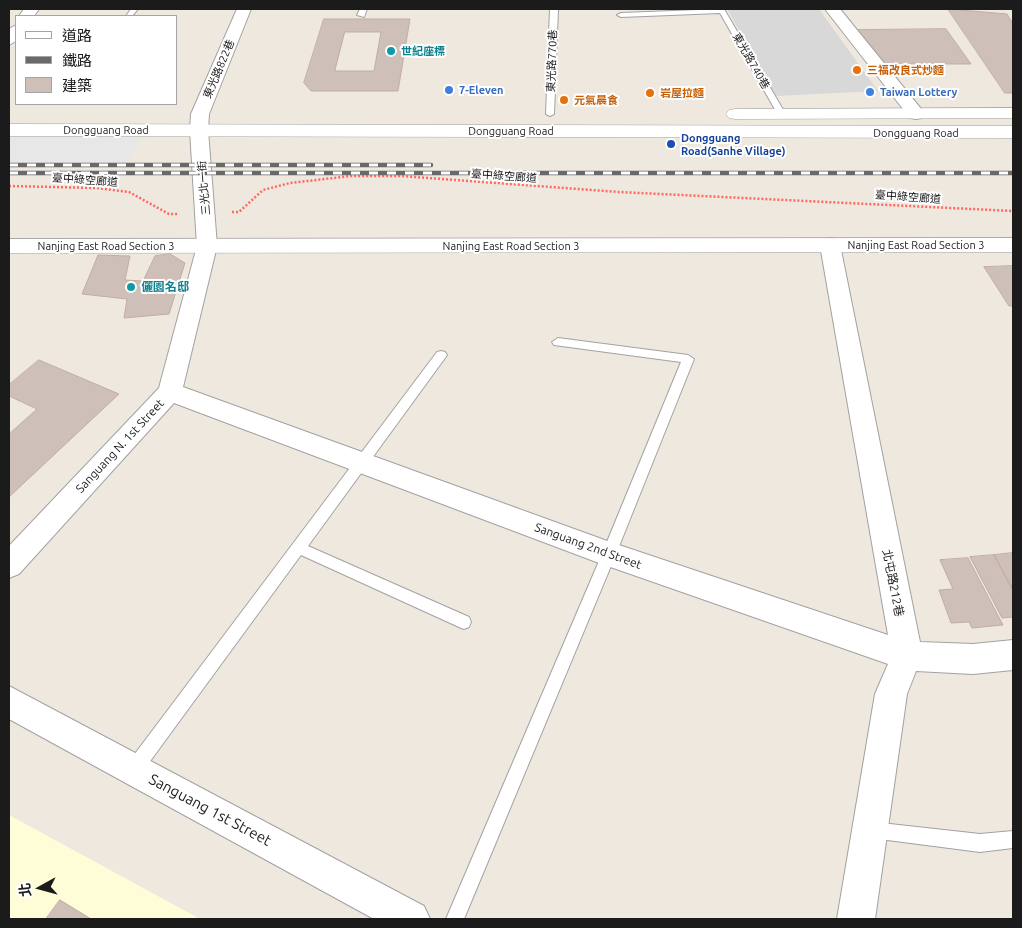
<!DOCTYPE html>
<html>
<head>
<meta charset="utf-8">
<style>
	body { margin:0 }
	#map { position:relative; width:1022px; height:928px; overflow:hidden; background:#eee8df; font-family:Ubuntu,"Noto Sans TC",sans-serif }
	canvas { display:block }
	.frame { position:absolute; inset:0; border:10px solid #1b1b1b; pointer-events:none }
	.legend { position:absolute; left:15px; top:15px; width:162px; height:90px; box-sizing:border-box; background:#fff; border:1px solid #a4a4a4; margin:0; padding:6px 9px; list-style:none; font-size:15px; color:#1b1b1b }
	.legend li { display:flex; align-items:center; gap:10px; height:25px }
	.legend b { width:25px; border:1px solid #a4a4a4 }
	.north { position:absolute; left:15px; top:863px; width:50px; height:50px; -webkit-text-stroke:4px #fff; paint-order:stroke; rotate:263deg; font-size:14px; font-weight:700; line-height:20px; text-align:center; color:#1b1b1b }
	.north::after { content:''; display:block; margin:auto; width:18px; height:22px; background:#1b1b1b; clip-path:polygon(50% 0,100% 100%,50% 72%,0 100%) }
</style>
</head>
<body>
<div id="map">
<canvas width="1022" height="928"></canvas>
<div class="frame"></div>
<ul class="legend">
<li><b style="height:6px;background:#fff"></b>道路</li>
<li><b style="height:6px;background:#696969"></b>鐵路</li>
<li><b style="height:14px;background:#cec0b8"></b>建築</li>
</ul>
<div class="north">北</div>
</div>
<script>
const c = document.querySelector('canvas').getContext('2d');
c.lineJoin = 'round';
function fillPath(path, color) {
  c.fillStyle = color;
  c.fill(path, 'evenodd');
}
function trace(path, color, width, dash) {
  c.strokeStyle = color;
  c.lineWidth = width;
  c.lineCap = dash ? 'butt' : 'round';
  c.setLineDash(dash || []);
  c.stroke(path);
}
function label(font, color, halo, rows, align = 'center') {
  c.font = font + ' Ubuntu,"Noto Sans TC",sans-serif';
  c.lineWidth = 4;
  c.setLineDash([]);
  c.textBaseline = 'middle';
  c.strokeStyle = halo;
  c.fillStyle = color;
  for (const [text, x, y, turn = 0] of rows) {
    c.save();
    c.translate(x, y);
    c.rotate((+turn || 0) * Math.PI / 180);
    c.textAlign = isNaN(turn) ? turn : align;
    if (halo) c.strokeText(text, 0, 0);
    c.fillText(text, 0, 0);
    c.restore();
  }
}
fillPath(new Path2D(`
	M727,9H819L878,91L776,96Z`), '#d9d8d8');
fillPath(new Path2D(`
	M9,815L200,919H9Z`), '#fffdd7');
fillPath(new Path2D(`
	M9,135H142L128,162L9,163Z`), '#e7e7e7');
const building = new Path2D(`
	M948,9L1007,14L1013,24V93H1005Z
	M324,19H410L398,91H311L304,83ZM345,32H381L374,71H335Z
	M946,29L971,64H883L858,30Z
	M170,254L185,263L169,314L124,318L127,299L82,294L98,255L130,256L125,280L143,281L155,256Z
	M1013,266V306H1009L984,267Z
	M39,360L119,394L9,497V434L37,409L9,396V385Z
	M1013,553V590L994,555Z
	M994,555L1013,590V617L1002,618L970,557Z
	M968,558L1003,625L972,628L969,622L951,623L939,590L953,589L940,560Z
	M60,900L91,919H46Z`);
fillPath(building, '#cec0b8');
trace(building, '#c1ada0', 1);
const service = new Path2D(`
	M131,9H138L132,16H126Z
	M360,9H367L364,17L357,15Z
	M550,9H558L554,114L550,116L546,114Z
	M724,9L785,113L784,115L777,113L720,13L621,17L617,15L621,13Z
	M558,338L688,355L694,359L616,554L464,919H446L602,554L681,362L554,345L552,342Z
	M441,351L445,352L447,355L445,358L308,546L469,617L471,622L469,627L464,629L459,627L301,555L140,775L134,777L128,775L126,769L128,763L437,352Z
	M872,822L980,834L1013,831V848L980,852L872,838L866,836L864,830L866,824Z`);
const minor = new Path2D(`
	M24,9H39L34,16H19Z
	M237,9H251L209,114L208,130L217,246L183,387L610,542L888,635L820,245L823,240L830,238L837,240L840,245L920,642L973,644L1013,640V670L973,674L916,671L907,694L875,919H837L875,694L888,664L599,563L174,403L19,574L9,578V546L159,388L197,246L190,130L191,114Z
	M825,9H840L922,110L925,114L922,118L916,119L910,118Z
	M16,25V41L9,45V29Z
	M9,686L424,906L430,919H374L9,719Z`);
const tertiary = new Path2D(`
	M1013,108V118L735,119L729,118L726,114L729,110L735,109Z
	M9,124L1013,126V138L9,136Z
	M1013,238V252L9,253V239Z`);
trace(service, '#a2a2a2', 2);
trace(minor, '#a2a2a2', 2);
trace(tertiary, '#a2a2a2', 1);
trace(new Path2D(`
	M9,186L96,188L129,192L169,214H178
	M232,212H239L263,190L290,183L351,176H401L619,192L1013,211`), '#ff685f', 2.5, [2, 2]);
fillPath(service, '#fff');
fillPath(minor, '#fff');
fillPath(tertiary, '#fff');
const rail = new Path2D(`
	M9,165H431
	M9,173H1013`);
trace(rail, '#696969', 4.5);
trace(rail, '#fff', 3, [9]);
for (const [x, y, r, color] of [
	[391,51,5,"#0f9aa8"],
	[857,70,5,"#e8710a"],
	[449,90,5,"#3f7fe0"],
	[870,92,5,"#3f7fe0"],
	[650,93,5,"#e8710a"],
	[564,100,5,"#e8710a"],
	[671,144,5,"#1a4fb4"],
	[131,287,5,"#0f9aa8"]
]) {
  const dot = new Path2D();
  dot.arc(x, y, r, 0, 2 * Math.PI);
  c.fillStyle = color;
  c.fill(dot);
  trace(dot, '#fff', 2);
}
label('bold 11px', '#0d838f', '#fff', [
	["世紀座標",401,51]
], 'left');
label('11px', '#1b1b1b', '#fff', [
	["東光路770巷",552,61,-88],
	["東光路740巷",751,61,60],
	["東光路822巷",219,69,-67],
	["Dongguang Road",106,130],
	["Dongguang Road",511,131],
	["Dongguang Road",916,133],
	["臺中綠空廊道",504,176,4],
	["臺中綠空廊道",85,180,4],
	["三光北一街",204,188,-95],
	["臺中綠空廊道",908,197,4],
	["Nanjing East Road Section 3",916,245],
	["Nanjing East Road Section 3",106,246],
	["Nanjing East Road Section 3",511,246]
]);
label('bold 11px', '#c56008', '#fff', [
	["三福改良式炒麵",867,70],
	["岩屋拉麵",660,93],
	["元氣晨食",574,100]
], 'left');
label('bold 11px', '#366cbe', '#fff', [
	["7-Eleven",459,90],
	["Taiwan Lottery",880,92]
], 'left');
label('bold 11px', '#164399', '#fff', [
	["Dongguang",681,138],
	["Road(Sanhe Village)",681,151]
], 'left');
label('bold 12px', '#0d838f', '#fff', [
	["儷園名邸",141,287]
], 'left');
label('12px', '#1b1b1b', '#fff', [
	["Sanguang N. 1st Street",120,446,-47],
	["Sanguang 2nd Street",588,546,20],
	["北屯路212巷",893,583,79]
]);
label('15px', '#1b1b1b', '#fff', [
	["Sanguang 1st Street",210,810,28]
]);
</script>
</body>
</html>
